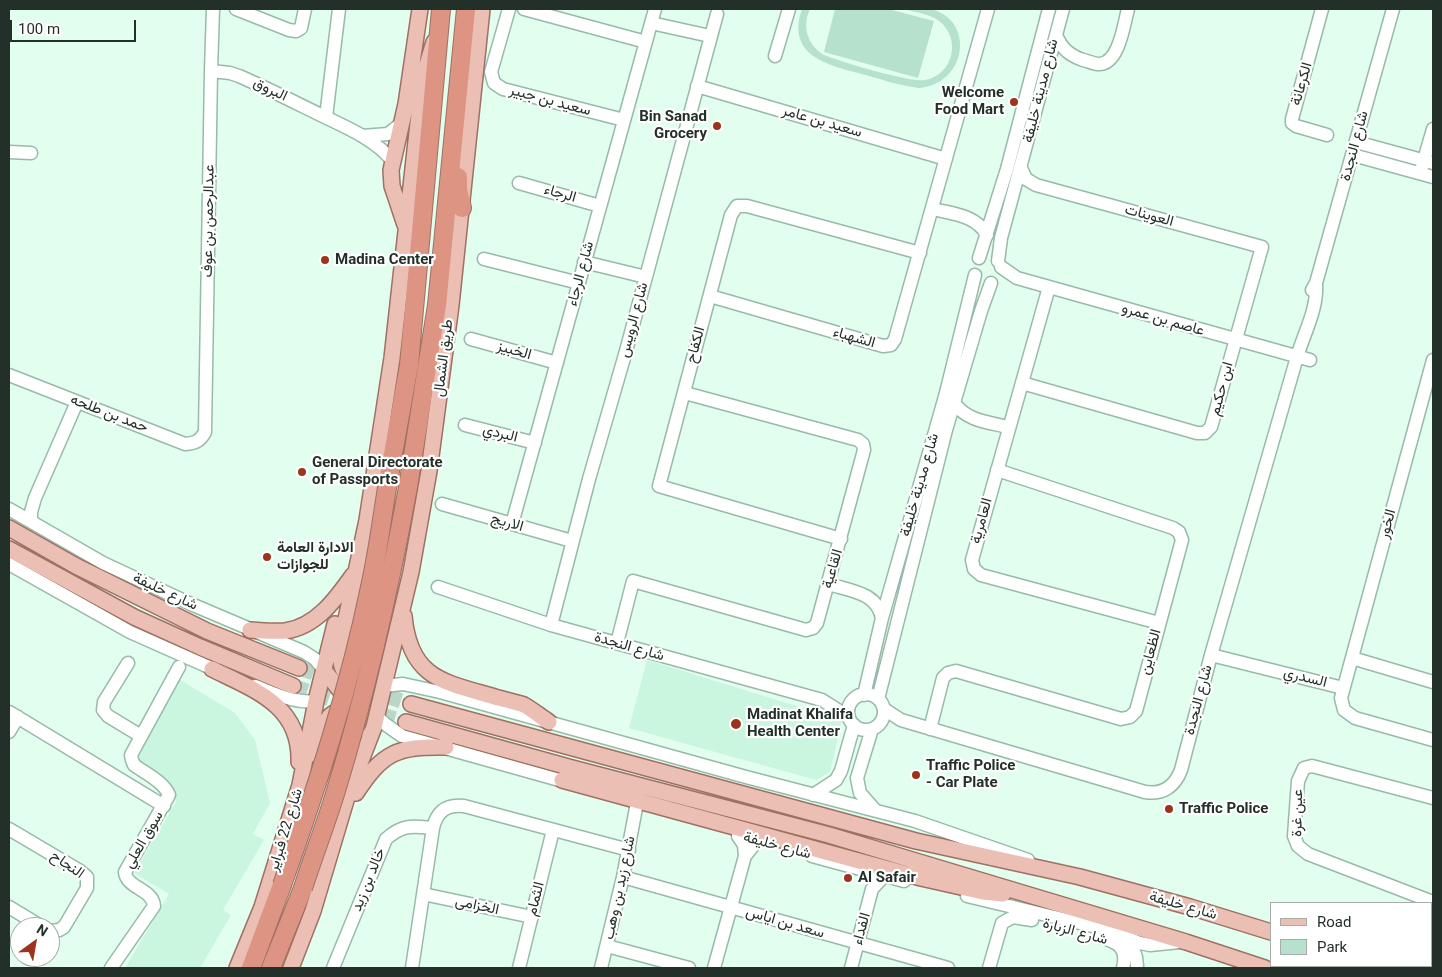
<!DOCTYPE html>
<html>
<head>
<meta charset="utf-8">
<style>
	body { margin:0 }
	#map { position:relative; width:1442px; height:977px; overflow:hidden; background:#e1feef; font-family:Roboto,sans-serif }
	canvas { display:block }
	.frame { position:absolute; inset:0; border:10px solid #23302a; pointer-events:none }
	.legend { position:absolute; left:1270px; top:902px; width:162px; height:65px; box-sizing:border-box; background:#fff; border:1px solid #a7acaa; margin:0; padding:6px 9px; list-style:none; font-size:15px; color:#23302a }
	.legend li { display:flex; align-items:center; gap:10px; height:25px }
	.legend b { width:25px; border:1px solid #a7acaa }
	.north { position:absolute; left:10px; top:917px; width:50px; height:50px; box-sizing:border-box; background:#fff; border:1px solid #a7acaa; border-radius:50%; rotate:32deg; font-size:14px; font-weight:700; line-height:20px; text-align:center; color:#23302a }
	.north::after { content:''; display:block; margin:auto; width:18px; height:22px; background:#9c331d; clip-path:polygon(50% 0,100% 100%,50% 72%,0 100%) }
	.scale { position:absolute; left:10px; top:20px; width:126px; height:22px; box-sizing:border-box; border:2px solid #23302a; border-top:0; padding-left:6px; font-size:15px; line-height:18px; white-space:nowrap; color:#23302a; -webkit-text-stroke:4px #fff; paint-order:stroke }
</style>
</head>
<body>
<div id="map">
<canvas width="1442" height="977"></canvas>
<div class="frame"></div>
<ul class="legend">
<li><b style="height:6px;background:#ebbfb4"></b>Road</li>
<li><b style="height:14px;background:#b6e1cc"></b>Park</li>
</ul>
<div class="north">N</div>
<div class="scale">100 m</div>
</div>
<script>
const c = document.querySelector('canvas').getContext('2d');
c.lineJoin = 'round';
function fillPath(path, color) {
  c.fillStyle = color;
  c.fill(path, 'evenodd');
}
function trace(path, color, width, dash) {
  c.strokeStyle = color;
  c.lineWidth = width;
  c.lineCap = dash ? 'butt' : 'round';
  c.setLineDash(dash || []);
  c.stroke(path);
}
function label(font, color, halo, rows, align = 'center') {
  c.font = font + ' Roboto,Vazirmatn,sans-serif';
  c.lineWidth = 4.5;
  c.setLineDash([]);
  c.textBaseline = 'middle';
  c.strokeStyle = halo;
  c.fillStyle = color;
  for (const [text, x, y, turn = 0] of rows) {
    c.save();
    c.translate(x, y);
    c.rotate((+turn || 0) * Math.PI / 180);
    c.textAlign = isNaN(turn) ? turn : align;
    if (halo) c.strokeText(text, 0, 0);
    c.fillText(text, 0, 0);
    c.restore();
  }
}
fillPath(new Path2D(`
	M647,660L842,720L830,772L816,780L629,728Z
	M177,678L235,713L255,740L270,803L253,834L264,840L223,910L231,915L200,968H125L169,894L134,873L177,800L125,766Z`), '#caf6df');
fillPath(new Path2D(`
	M802,9H810C802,26 807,43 822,54C837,61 911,83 925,80C953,75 962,39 939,21C930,14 915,12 903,9C913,9 925,7 934,10C975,23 966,84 919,88C901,86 883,80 866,75C832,66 785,58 802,9Z
	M835,9H888L934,21L918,78L824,52Z`), '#b6e1cc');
trace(new Path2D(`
	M299,668L411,704
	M293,686L350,706L406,722`), '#bbd5c8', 15, [15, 8]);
const minor = new Path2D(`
	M236,9L289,30L296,31L301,28L305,9
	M509,9L491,72L494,83L503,89L624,120
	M524,9L646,42
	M1322,9L1292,119V123L1296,126L1327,135
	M651,23L710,36
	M1056,35C1062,49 1069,55 1083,60C1088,61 1094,64 1099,64C1119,64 1124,24 1128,9
	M775,56L789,9
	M211,71L230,73L239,76C269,89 298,104 327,118C350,129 375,140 392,160
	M697,86L946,159
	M326,117L339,9
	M362,136L388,134L402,123
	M1356,142L1433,163
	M9,152L31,153
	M1353,155L1433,177
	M1422,167L1433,129
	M1021,168L1026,179L1036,185L1262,247L1211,427L1205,433H1197L1022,383
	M519,183L600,206
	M933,209C953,214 976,215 987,235
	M979,258L1007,169L1049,9
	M484,259L579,283
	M998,261L1001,238L1063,9
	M584,262L646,277
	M1001,267L1017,278L1310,360
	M1049,287L972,560L974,569L981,575L1159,623
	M1312,290L1316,283L1393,9
	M710,296L883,346L891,345L895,339L988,9
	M471,339L557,363
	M1433,360L1341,698L1344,710L1355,718L1433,740
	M9,375L185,444C196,443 200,441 205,432L211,71L213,9
	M954,403C967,421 988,422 1008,427
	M465,425L535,443
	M442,504L572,541
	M9,509L103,563L191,604L304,652L315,659L324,670
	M31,521V512L35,498L77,402
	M512,524L655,9
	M841,539L659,486L731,215L737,206H747L920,253
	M9,564L130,632L220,672
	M829,584C850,591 877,592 882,618
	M438,587L551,625L822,700L849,717
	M551,625L589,479L626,351L717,14
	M617,643L633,581L806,630L813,628L817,623L864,450L863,444L858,440L685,393
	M1211,655L1343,688
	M1352,658L1433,682
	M128,663L104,702L103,710L108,716L141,736
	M255,686C274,693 295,704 316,701
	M383,686L403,684L440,692L746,777L915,821L1028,860
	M848 712a18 18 0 1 1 36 0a18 18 0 1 1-36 0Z
	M864,695L882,618L946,393L975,275
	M878,699L946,430L981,311L991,283
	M884,709L901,720L1145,792C1163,795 1175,786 1181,770L1211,655L1297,357C1304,333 1318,309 1316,283
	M9,712L164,806
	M377,716L385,724L402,736L570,783
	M872,729L857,778L860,793L875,810
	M930,729L943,678L948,673L956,671L1121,719L1130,717L1136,711L1182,540L1179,532L1173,528L997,470
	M9,732L18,717
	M813,795L836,780L841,771L854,725
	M1433,798L1312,766L1304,768L1298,781L1294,836L1298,846L1308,854L1433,902
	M9,829L80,871L87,877V888L64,927L59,930L50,931
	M738,836L744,845L745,856
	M812,856L904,881
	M623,877L948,968
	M423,894L532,917
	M967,896L1109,930L1140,943L1150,945L1180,942
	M9,907L42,927
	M1100,937C1118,942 1128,948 1123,968
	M1130,940L1136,957L1137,966
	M607,946L689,968
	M111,968L154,906C153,889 126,888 125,872L169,795C164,782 145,773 134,765L132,760L131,755L179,667
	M333,968L386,839C403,824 412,826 433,828
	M412,968L433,828C437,811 447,804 464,806L629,850
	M519,968L553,830
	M601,968L623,877L636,808
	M714,968L745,856L757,841
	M851,968L872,889L884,876
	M989,968L1002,923L1013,917L1032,920`);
const major = new Path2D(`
	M405,225L392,186L391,170L406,104L420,9
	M9,528L76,566L207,631L299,668
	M9,549L134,617L200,647L293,686
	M404,616C410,680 445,682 498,698C506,700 516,702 524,705C533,710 541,717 549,722
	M250,630C261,631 273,632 285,631C316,627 336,599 353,575
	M212,669C255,690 301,706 299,762
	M324,670L349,702
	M353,685C342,670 340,666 340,647L367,520L392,358L423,78L434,42
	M411,704L916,841L1080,877L1190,907L1271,932
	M406,722L572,768L829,835L1186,942L1265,968
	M314,754C319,740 325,702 348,714C355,718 357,724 357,731
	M562,780L921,878L983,892L1003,894
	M356,793C383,752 397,746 446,747
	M1362,966L1368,968
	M237,968L262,907L300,785L316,701L335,624
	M291,968L313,911L347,797L374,727L411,572L429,471L451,305L482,9`);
const highway = new Path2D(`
	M458,177V189L462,208
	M388,482L409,365L441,9
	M408,487L437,305L466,9
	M251,968L282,885
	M271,968L303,888`);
trace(minor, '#98baa9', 15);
trace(major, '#9d7163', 18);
trace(highway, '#9d7163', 20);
trace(minor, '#fff', 12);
trace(major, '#ebbfb4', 15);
trace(highway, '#de9482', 18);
const highwayBridge = new Path2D(`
	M282,885C317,787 349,689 370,587C378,552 382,517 388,482
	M303,888C313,857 325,826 335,794C366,693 389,591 408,487`);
trace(highwayBridge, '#9d7163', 20, []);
trace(highwayBridge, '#de9482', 18);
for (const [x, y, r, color] of [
	[1014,102,5,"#9c331d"],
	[717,126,5,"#9c331d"],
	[325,260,5,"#9c331d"],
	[302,472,5,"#9c331d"],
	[267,557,5,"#9c331d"],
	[736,724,6,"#9c331d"],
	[916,775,5,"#9c331d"],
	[1169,809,5,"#9c331d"],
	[848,878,5,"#9c331d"]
]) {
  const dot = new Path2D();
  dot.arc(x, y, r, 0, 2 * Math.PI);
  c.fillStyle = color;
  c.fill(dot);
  trace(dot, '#fff', 2);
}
label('15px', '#23302a', '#fff', [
	["الكرعانة",1302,84,-74],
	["البروق",270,90,25],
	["شارع مدينة خليفة",1041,91,-76],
	["سعيد بن جبير",550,101,15],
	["سعيد بن عامر",822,122,16],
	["شارع النجدة",1355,146,-75],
	["الرجاء",560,194,16],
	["العوينات",1149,216,15],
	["عبدالرحمن بن عوف",209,221,-89],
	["شارع الرجاء",581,274,-75],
	["شارع الرويس",634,320,-75],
	["عاصم بن عمرو",1163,320,16],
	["الشهباء",854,338,16],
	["الكفاح",696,345,-75],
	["الخبيز",514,351,16],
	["طريق الشمال",444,358,-83],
	["ابن حكيم",1222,389,-75],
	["حمد بن طلحه",109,414,21],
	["البردي",500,434,14],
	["شارع مدينة خليفة",920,485,-74],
	["العامرية",982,521,-75],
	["الاريج",507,523,16],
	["الخور",1388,524,-75],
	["القاعية",833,569,-74],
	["شارع خليفة",165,592,25],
	["شارع النجدة",629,647,16],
	["الظعاين",1151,652,-75],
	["السدري",1305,678,14],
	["شارع النجدة",1199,700,-75],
	["عين غرة",1298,813,-89],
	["شارع 22 فبراير",286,830,-73],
	["سوق العلي",144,840,-60],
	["شارع خليفة",777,846,15],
	["النجاح",67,865,35],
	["خالد بن زيد",369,880,-68],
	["شارع زيد بن وهب",620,888,-78],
	["الثمام",536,899,-76],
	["الخزامى",477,906,12],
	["شارع خليفة",1183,906,16],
	["سعد بن اياس",785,923,16],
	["الفداء",862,929,-75],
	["شارع الزبارة",1075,932,15]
]);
label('bold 15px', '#23302a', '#fff', [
	["Welcome",1004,93,"right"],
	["Food Mart",1004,110,"right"],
	["Bin Sanad",707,117,"right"],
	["Grocery",707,134,"right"],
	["Madina Center",335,260],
	["General Directorate",312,463],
	["of Passports",312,480],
	["الادارة العامة",277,548],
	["للجوازات",277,565],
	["Madinat Khalifa",747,715],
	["Health Center",747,732],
	["Traffic Police",926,766],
	["- Car Plate",926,783],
	["Traffic Police",1179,809],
	["Al Safair",858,878]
], 'left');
</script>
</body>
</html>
